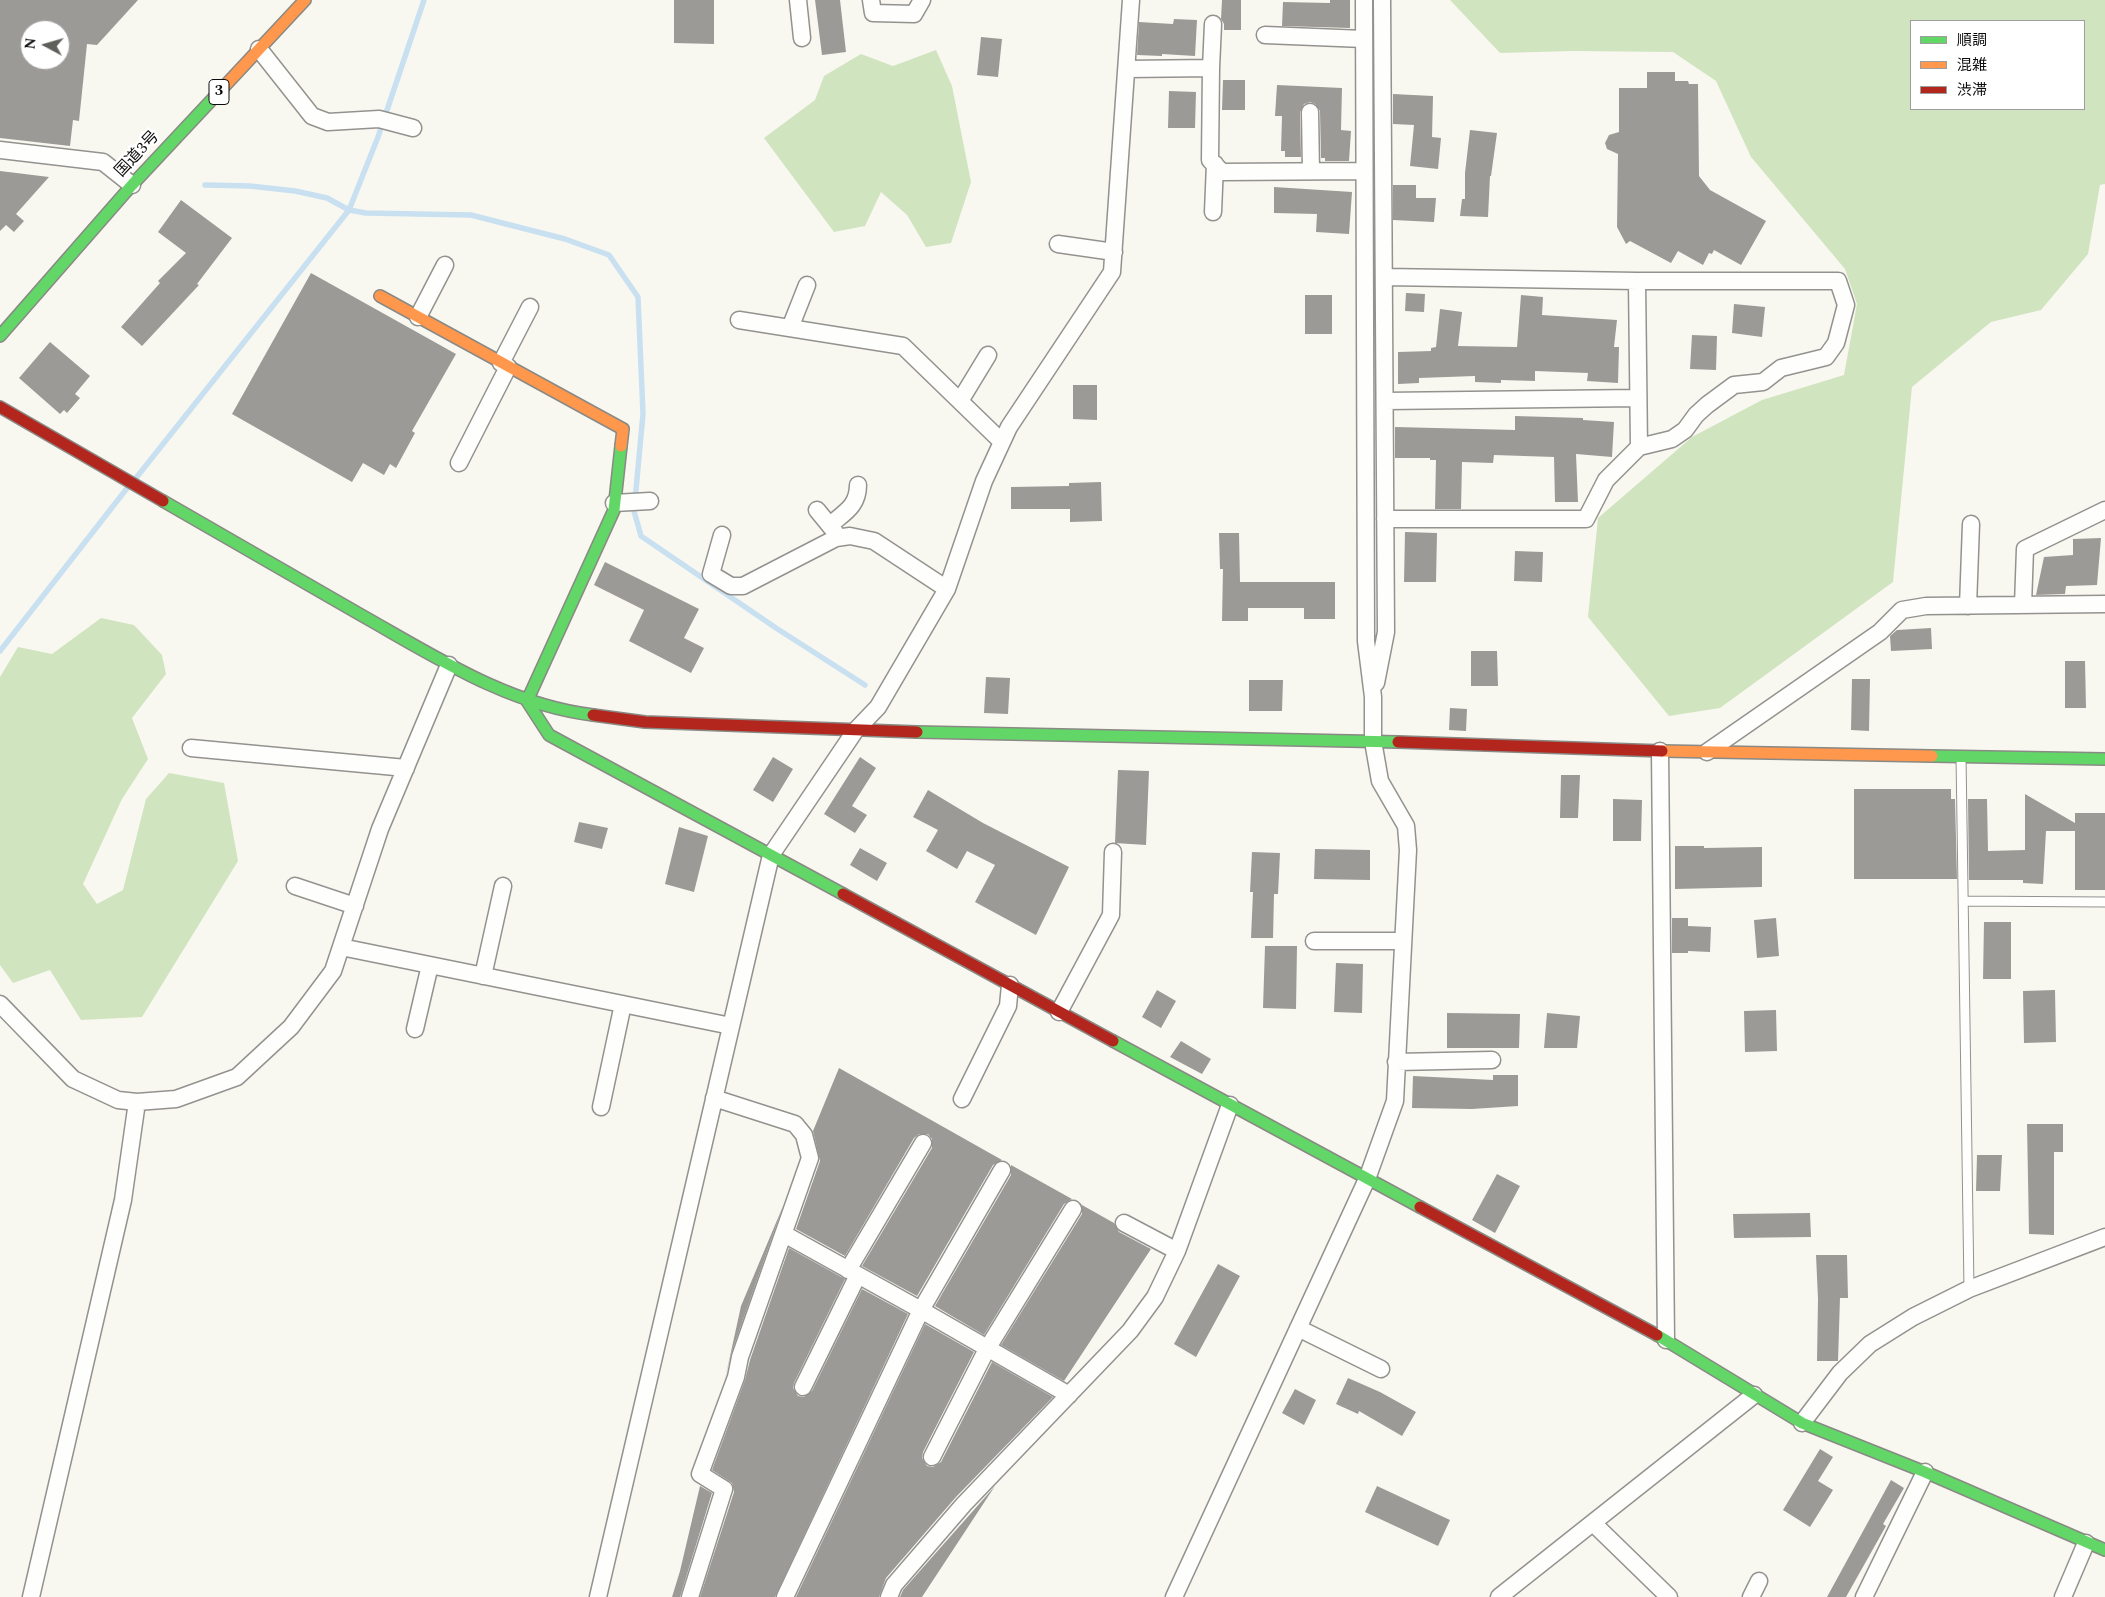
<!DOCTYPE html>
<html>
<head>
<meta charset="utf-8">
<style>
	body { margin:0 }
	#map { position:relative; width:2105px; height:1597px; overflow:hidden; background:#f9f8f0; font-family:Spectral,"Noto Sans JP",serif }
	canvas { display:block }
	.legend { position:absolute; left:1910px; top:20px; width:175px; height:90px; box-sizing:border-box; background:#fff; border:1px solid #9e9e9e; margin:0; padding:6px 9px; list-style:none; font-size:15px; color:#0c0c0c }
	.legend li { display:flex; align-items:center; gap:10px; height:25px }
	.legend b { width:25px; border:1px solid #9e9e9e }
	.north { position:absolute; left:20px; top:20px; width:50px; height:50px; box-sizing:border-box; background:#fff; border:1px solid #9e9e9e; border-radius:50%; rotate:276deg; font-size:14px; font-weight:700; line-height:20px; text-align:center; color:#0c0c0c }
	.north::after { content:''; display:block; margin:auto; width:18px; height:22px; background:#5f5f5c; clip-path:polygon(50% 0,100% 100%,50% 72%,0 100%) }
</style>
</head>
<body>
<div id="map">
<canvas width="2105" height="1597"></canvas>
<ul class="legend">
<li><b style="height:6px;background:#63d668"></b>順調</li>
<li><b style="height:6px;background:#ff974d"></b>混雑</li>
<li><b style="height:6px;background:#b3261e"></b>渋滞</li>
</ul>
<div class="north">N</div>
</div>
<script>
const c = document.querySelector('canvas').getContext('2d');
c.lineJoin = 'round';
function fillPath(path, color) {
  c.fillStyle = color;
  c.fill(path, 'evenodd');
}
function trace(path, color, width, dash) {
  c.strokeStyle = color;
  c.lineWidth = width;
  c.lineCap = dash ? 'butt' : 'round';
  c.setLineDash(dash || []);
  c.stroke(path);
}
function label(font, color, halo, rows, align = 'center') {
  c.font = font + ' Spectral,"Noto Sans JP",serif';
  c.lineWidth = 5;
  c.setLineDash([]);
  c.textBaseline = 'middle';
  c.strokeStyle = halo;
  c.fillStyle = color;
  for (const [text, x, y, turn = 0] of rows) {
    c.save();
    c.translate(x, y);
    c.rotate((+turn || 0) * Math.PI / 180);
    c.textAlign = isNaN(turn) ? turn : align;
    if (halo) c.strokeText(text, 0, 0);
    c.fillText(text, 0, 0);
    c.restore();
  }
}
fillPath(new Path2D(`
	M1450,0H2105V184L2100,185L2088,254L2041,310L1991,322L1912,387L1893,582L1720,708L1669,716L1588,617L1598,518L1692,437L1762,400L1844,375L1857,304L1845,269L1751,157L1716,81L1673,52L1573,51L1500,53ZM2084,21V109H1911V21Z
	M936,50L952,86L971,182L951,243L926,247L907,215L881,192L865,226L834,232L764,138L815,100L824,76L861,54L893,66Z
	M101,618L134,625L162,655L166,674L132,718L148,759L122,799L83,884L97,904L123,890L146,799L169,773L224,783L238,861L142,1017L81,1020L50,970L13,983L0,965V677L18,647L52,654Z`), '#d0e4c0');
trace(new Path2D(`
	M205,185L250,186L295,191L327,198L349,210L366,213L471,215L565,239L609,255L638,297L643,414L634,511L641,536L776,628L865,685
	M136,478L349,210L378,137L424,0
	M0,651L128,487`), '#c9e0f1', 5.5);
fillPath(new Path2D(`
	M0,0H138L97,45L87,44L79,121L73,120L70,146L0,138ZM30,30H60V60H30Z
	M674,0H714V44L674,43Z
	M815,0H840L846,52L822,55Z
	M1222,0H1241V30H1224V24L1221,19Z
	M1330,0H1350V28L1282,26L1283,2L1330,3Z
	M1174,19L1197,20L1195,56L1162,54V56L1137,55L1139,22L1173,24Z
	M981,37L1002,39L998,77L977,75Z
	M1647,72H1675V81H1688L1689,84H1698L1699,176L1710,190L1766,221L1741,265L1714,250L1712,254L1709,253L1703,265L1678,251L1671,263L1630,241L1626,244L1617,227L1618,154L1607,149L1605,143L1609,135L1619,132V88H1647Z
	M1223,80H1245V110H1222Z
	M1277,85L1342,88L1341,130L1351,131L1349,161H1325V158H1321L1320,111L1315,104L1310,102L1304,104L1300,112L1301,157H1285V151H1281L1282,116H1275Z
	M1169,91L1196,92L1195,128H1168Z
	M1393,94L1433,96L1432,137L1441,138L1438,169L1410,166L1414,125L1393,124Z
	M1470,130L1497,133L1491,176H1490L1488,217L1460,216L1462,199H1465V173Z
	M0,171L49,177L16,214L24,221L14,232L6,225L0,231Z
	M1393,185H1416V198H1436L1434,222L1393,220Z
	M1274,187L1352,192L1349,234L1316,232L1317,214L1274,213Z
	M181,200L232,238L197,284L199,285L142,346L121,327L160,283L158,281L186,253L158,232Z
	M311,273L456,354L412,431L415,433L396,468L390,464L384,475L363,463L352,482L232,414Z
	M1406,293L1425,294L1424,312L1405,311Z
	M1305,295H1332V334H1305Z
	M1521,295L1543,297L1542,315L1617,320L1614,347H1619L1618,383L1587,381L1588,373L1535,371V381L1501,380V383L1475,382V376L1419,378V383L1398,384V352L1431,351V348L1436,347L1440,309L1462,312L1458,346L1517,347Z
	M1734,304L1765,307L1762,337L1732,333Z
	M1692,335L1717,336L1716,370L1690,369Z
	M50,342L90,376L75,394L80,398L67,413L64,410L60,414L19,378Z
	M1073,385H1097V420L1073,419Z
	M1515,416L1583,418V420L1614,422L1612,457L1576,454L1578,502H1555L1554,457L1494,455L1493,463L1462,462L1461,509H1435L1436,460H1430V458H1395V427L1515,430Z
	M1101,482L1102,521L1070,522V509H1011V487L1069,486V483Z
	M1405,532L1437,533L1436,582H1404Z
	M1219,533H1239L1240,582H1335V619H1304V608H1248V621H1222L1223,569H1220Z
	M2101,538L2097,585L2066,586L2065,594L2036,595L2044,557L2073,555V539Z
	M1515,551L1543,552L1542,582L1514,581Z
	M605,562L699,609L684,638L704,648L691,673L629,641L644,610L594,585Z
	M1931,628L1932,649L1891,651L1890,636L1897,630Z
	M1471,651H1497L1498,686H1471Z
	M2065,661H2085L2086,708H2065Z
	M986,677L1010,678L1008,714L984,713Z
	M1852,679H1870L1869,731L1851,730Z
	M1249,680H1283L1282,711H1249Z
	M1450,708L1467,709L1466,731L1449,730Z
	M773,757L793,769L773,802L753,790Z
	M860,757L876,768L852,806L867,815L855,833L824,814Z
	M1118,770L1149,771L1146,845L1115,843Z
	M1561,775H1580L1578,818H1560Z
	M1854,789H1951V799H1955L1957,879H1854Z
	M928,790L983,823L1069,867L1036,935L975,902L995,865L967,851L957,869L926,851L938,830L913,817Z
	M2025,794L2075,823V813H2105V890H2075V831H2046L2043,884L2023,883V880H1969L1968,799H1987L1988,851L2025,850Z
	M1613,799L1642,800L1641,841H1613Z
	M579,822L608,828L602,849L574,842Z
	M679,827L708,836L694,892L665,884Z
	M1675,846H1704V848L1762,847V887L1675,889Z
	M860,848L887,863L877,881L850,865Z
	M1315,849L1370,850V880L1314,879Z
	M1252,852L1280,853L1278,894H1274L1273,938H1251L1253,892H1250Z
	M1672,918H1688V926L1711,927L1710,952L1688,951V953H1672Z
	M1776,918L1779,956L1757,958L1754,920Z
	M1984,922H2011V979H1983Z
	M1265,946H1297L1296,1009L1263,1008Z
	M1336,963L1363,964L1362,1013L1334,1012Z
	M1157,990L1176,1001L1161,1028L1142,1017Z
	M2055,990L2056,1042L2024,1043L2023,991Z
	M1776,1010L1777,1051L1745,1052L1744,1011Z
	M1447,1013L1520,1014L1519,1048H1447Z
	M1547,1013L1580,1016L1577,1048H1544Z
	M1181,1041L1211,1059L1202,1074L1170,1057Z
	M839,1068L1002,1160L993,1165L917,1296L862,1266L932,1148V1139L928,1134H919L914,1138L845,1256L796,1229L820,1161L813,1131Z
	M1493,1075H1518V1106L1472,1109L1412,1108L1413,1076L1493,1080Z
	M2027,1124H2063V1152H2054V1235L2029,1234Z
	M1977,1155H2002L2000,1191H1976Z
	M1011,1165L1072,1199L1064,1204L984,1335L935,1306L1011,1175Z
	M1497,1174L1520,1186L1495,1233L1472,1220Z
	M1082,1205L1114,1223L1119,1232L1151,1249L1064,1381L1001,1345L1082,1214Z
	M783,1206L731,1354L725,1379L741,1306Z
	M1810,1213L1811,1237L1734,1238L1733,1214Z
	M789,1248L845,1279L794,1383L793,1388L798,1396L804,1397L812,1391L862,1289L908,1314L775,1597H700L734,1492L732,1483L712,1470L745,1380L750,1360Z
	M1816,1255H1847L1848,1298H1840L1838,1361H1817L1818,1299Z
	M1218,1264L1240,1276L1196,1357L1174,1344Z
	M925,1324L974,1352L923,1452L922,1458L927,1466L933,1467L941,1462L992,1362L1053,1397L956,1497L886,1578L879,1597H796Z
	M1348,1378L1380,1392L1416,1412L1402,1436L1359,1411L1358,1414L1336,1404Z
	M1295,1389L1316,1400L1304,1425L1282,1413Z
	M1820,1449L1833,1457L1818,1481L1833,1490L1810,1527L1783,1510Z
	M1891,1480L1904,1488L1883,1524L1886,1526L1846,1597H1827Z
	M700,1486L712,1493L680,1597H672L680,1571Z
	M995,1486L922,1597H900L903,1590Z
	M1377,1486L1450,1520L1438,1546L1365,1512Z`), '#9c9a96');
const lane = new Path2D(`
	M1961,756L1969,1289
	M1963,901L2105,902`);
const street = new Path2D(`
	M798,0L802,38
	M871,0L873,13L914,14L922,0
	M1265,35L1364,39
	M259,49L312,116L328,122L379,119L413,128
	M1211,68L1213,24
	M1127,69L1211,68L1210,160L1222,172L1364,171
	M1310,112L1311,171
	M0,150L103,162L132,185
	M1213,212L1215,164
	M1058,244L1114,252
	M1385,277L1637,281L1639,447L1606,480L1586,519H1385
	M1637,281H1838L1846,305L1836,343L1826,357L1781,368L1763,382L1734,385L1707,405L1696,415L1685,430L1672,439L1639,447
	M418,317L445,265
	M739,320L903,346L1002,442
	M790,328L807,285
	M501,363L530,307
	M960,401L988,355
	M1385,401L1638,398
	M459,463L508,367
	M614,503L650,501
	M817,510L835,532
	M830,525C845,512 858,506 858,485
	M722,535L711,574L731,586H743L836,538L850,536L874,541L947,589
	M2023,605L2025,549L2105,510
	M1968,606L1971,524
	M1376,683L1386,632L1382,0
	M191,748L406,768
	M1660,751L1666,1340
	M1707,752L1880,632L1902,610L1926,606L2105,604
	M295,886L355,906
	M1314,941H1403
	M341,947L731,1026
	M483,976L503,886
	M0,1004L73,1079L118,1100L137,1102L176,1099L237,1077L291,1027L333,971L380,829L449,665
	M1059,1012L1111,915L1113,852
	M415,1029L430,965
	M1396,1062L1492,1060
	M962,1099L1008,1006L1010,985
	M601,1107L623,1004
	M1002,1170L921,1310L1069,1395
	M1124,1223L1177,1251
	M784,1234L921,1310L785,1597
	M848,1270L923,1143
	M1298,1328L1381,1369
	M803,1387L858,1275
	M1802,1423L1840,1373L1870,1344L1913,1317L1969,1289L2105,1237
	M932,1457L987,1349L1073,1209
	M1593,1523L1669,1597
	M31,1597L123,1200L137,1102
	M598,1597L771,855L855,731L878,707L947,589L984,481L1009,427L1112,272L1131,0
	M690,1597L724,1489L700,1474L736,1377L740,1357L810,1158L804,1135L795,1124L714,1098
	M889,1597L894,1585L964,1504L1130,1331L1155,1297L1177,1251L1230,1105
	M1174,1597L1367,1179L1395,1101L1408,850L1406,826L1380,781L1373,741V697L1366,641L1364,0
	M1499,1597L1754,1395
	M1751,1597L1759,1581
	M1864,1597L1925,1472
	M2063,1597L2086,1543`);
const fast = new Path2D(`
	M0,336L132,185L220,91
	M163,501C229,539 295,577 361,615C434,656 508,705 593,715
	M527,701L614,510L621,446
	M527,701L549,735L843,894
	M917,732L1398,742
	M1932,756L2105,759
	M1113,1041L1420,1207
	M1657,1335L1802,1423L1925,1472L2105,1550`);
const slow = new Path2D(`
	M220,91L305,0
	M380,296L623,429L621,446
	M1662,751L1932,756`);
const jam = new Path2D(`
	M0,407L163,501
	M593,715L645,722L917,732
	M1398,742L1662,751
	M843,894L1113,1041
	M1420,1207L1657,1335`);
trace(lane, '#93928f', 11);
trace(street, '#93928f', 19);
trace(fast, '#898985', 14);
trace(slow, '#898985', 14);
trace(jam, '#898985', 14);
trace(lane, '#fefefd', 9);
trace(street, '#fefefd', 16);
trace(fast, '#63d668', 11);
trace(slow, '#ff974d', 11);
trace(jam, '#b3261e', 11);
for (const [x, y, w] of [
	[219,92,20]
]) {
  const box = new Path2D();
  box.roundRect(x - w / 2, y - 12.5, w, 25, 4);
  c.fillStyle = '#fff';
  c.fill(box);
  trace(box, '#0c0c0c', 1);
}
label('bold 15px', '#0c0c0c', null, [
	["3",219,92]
]);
label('16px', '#0c0c0c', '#fff', [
	["国道3号",138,155,-47]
]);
</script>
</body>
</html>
